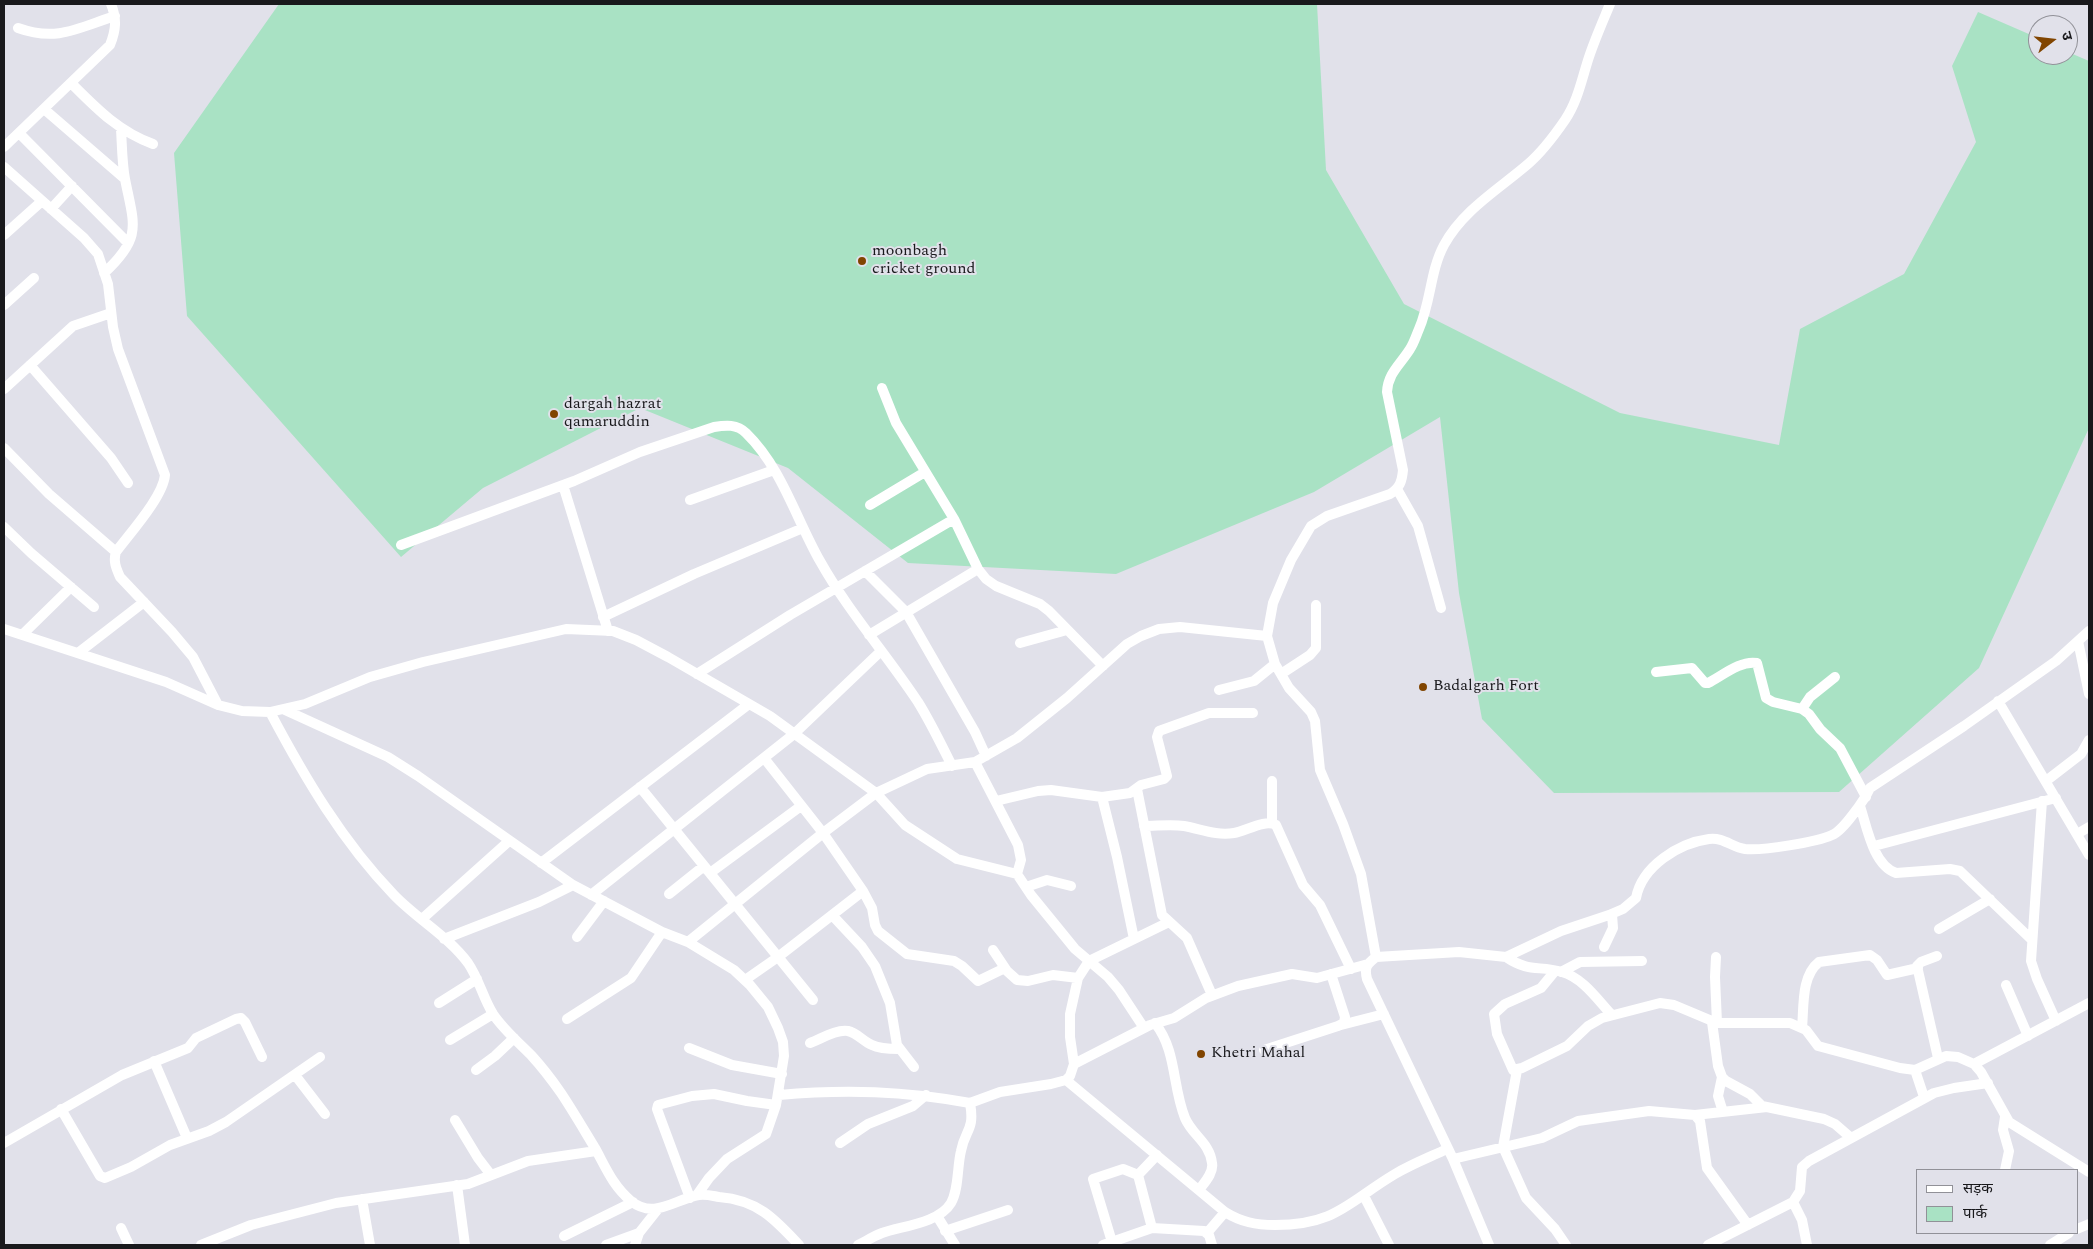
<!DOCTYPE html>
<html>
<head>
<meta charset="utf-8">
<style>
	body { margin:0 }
	#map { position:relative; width:2093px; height:1249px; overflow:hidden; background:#e1e1ea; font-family:Spectral,"Noto Sans Devanagari",serif }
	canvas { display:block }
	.frame { position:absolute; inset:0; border:5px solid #19191c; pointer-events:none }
	.legend { position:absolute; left:1916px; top:1169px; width:162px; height:65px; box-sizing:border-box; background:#e1e1ea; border:1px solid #919198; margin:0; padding:6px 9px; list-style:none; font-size:15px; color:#19191c }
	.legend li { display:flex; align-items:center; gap:10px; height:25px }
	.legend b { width:25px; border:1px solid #919198 }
	.north { position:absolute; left:2028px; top:15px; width:50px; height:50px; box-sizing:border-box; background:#e1e1ea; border:1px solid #919198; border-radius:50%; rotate:74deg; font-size:14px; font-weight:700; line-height:20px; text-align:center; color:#19191c }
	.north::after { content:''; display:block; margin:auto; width:18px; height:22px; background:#814500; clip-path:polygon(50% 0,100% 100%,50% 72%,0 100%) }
</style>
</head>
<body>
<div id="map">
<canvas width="2093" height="1249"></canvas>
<div class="frame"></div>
<ul class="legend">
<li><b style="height:6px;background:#fff"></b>सड़क</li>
<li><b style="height:14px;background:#a9e2c4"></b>पार्क</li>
</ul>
<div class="north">उ</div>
</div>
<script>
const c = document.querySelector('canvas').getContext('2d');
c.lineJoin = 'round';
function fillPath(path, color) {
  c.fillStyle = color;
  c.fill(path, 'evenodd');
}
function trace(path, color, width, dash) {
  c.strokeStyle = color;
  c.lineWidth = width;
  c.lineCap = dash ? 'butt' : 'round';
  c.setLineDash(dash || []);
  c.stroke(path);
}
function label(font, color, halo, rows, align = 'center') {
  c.font = font + ' Spectral,serif';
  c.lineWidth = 4;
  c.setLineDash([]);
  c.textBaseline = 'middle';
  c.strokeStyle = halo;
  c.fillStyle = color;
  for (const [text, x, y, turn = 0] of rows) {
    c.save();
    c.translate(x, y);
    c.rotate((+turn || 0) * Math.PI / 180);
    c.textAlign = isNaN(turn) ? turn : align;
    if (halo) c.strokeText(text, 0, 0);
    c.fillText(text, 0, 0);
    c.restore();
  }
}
fillPath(new Path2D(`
	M279,4H1317L1326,170L1404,304L1620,413L1779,445L1800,329L1904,274L1976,142L1952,66L1978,12L2038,38V55H2068V52L2089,61V428L1979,668L1839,792L1554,793L1482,719L1459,593L1440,417L1314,492L1116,574L908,563L788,468L640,408L483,488L401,557L187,316L174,153Z`), '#a9e2c4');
trace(new Path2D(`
	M18,28C57,42 78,28 115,16
	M71,83C96,108 119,132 153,144
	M44,109L125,179
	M19,133L128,243
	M4,147L110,45C116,30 117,19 111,4
	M4,167L84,238L98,254L108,284L113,327L118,349L165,475C163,497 130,533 116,552C113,561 116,568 120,577L172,632L193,657L218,705
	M51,209L72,186
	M4,235L42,201
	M104,273C143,237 134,225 125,179C122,163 122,145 121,129
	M4,305L34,278
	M30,365L111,458L128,483
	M882,388L896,423L954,519L978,569L986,579L996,586L1040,604L1049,611L1103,666
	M4,389L73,326L111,313
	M4,448L49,494L116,552
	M563,485L608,631
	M1397,489L1418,526L1441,608
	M690,500L774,470
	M870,505L925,472
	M4,527L31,553L94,607
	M401,545L574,481L640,452L714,427C726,425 737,424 746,433C782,468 796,519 820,561C848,611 887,655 918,702C931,723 941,744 952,766
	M865,571L906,612L975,732L986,756
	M603,617L694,574L803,528
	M4,629L166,682L218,705L242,711L270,712L305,704L370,677L423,662L566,629L613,631L636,640L668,657L770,716L876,793L905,825L957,859L1017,874L1031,895L1075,949L1108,977L1119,990L1144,1028
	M22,635L71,587
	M869,635L978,569
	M2078,641L2089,694
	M1020,643L1067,630
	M78,653L144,602
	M1656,672L1692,668L1705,683H1708C1722,676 1740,660 1757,663L1766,698L1773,702L1802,709L1809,714L1820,729L1840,748L1866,797
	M697,674L790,615L954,519
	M1281,674L1310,655L1316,648V605
	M1219,690L1254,681L1275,664
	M1998,701L2089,855
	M1802,709L1810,697L1835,677
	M285,710L388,757L418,776L573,885L662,932L688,942L734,970L750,985L768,1007L778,1028L783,1042L784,1056L776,1105L766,1134L727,1159L709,1178L697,1195
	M270,712C305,778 342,841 394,895C417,919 448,936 468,963C479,979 483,998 493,1014C503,1029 518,1042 531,1055C542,1067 552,1080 561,1093C573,1111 584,1130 595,1148C606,1168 613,1186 631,1201C654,1220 675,1199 699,1195C706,1194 713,1196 719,1197C757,1200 774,1218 799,1245
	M764,758L823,833L863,891L872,908L875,925L878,931L907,954L954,961L962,966L978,981L1005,968
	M975,762L1018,845L1021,860L1017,874
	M1272,781V823
	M2046,781L2081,754L2089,740
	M640,787L813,1000
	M1137,789L1162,915L1187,938L1212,995
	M1102,797L1117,857L1134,939
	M996,801L1038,791L1051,790L1102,797L1130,793L1141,785L1164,779L1167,776L1157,737L1159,731L1209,713H1253
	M2042,801L2031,961L2037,979L2056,1021
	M1860,806C1867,827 1873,865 1896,873L1950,869L1960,871L2032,940
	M1144,826C1157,826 1171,824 1184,826C1201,829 1216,836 1234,833C1246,831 1265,819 1276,825L1303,885L1320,905L1351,969
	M2077,834L2089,827
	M1874,846L2056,798
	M541,863L749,704
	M710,873L801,806
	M1026,887L1047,880L1071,886
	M669,894L704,866
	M591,895L794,734L881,651
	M832,915L862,947L875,966L890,1003L897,1045L914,1067
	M422,919L509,841
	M1939,929L1990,899
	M577,937L604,901
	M444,939L539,902L573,885
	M688,942L823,833L876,793L927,769L975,762L1017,738L1067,698L1127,644L1141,636L1159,629L1180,627L1267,636
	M1604,947L1613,928L1612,914
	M993,950L1007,971L1017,980L1028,981L1053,975L1078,978
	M1937,956L1921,962L1917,966L1938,1058
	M1376,957L1361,874L1343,824L1320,770L1315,721L1311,712L1289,688L1275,664L1267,636L1273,603L1291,560L1311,526L1327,516L1390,494C1400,488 1402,481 1403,470L1387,392C1388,373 1400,365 1410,349C1414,343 1416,336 1419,329C1431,302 1430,271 1444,245C1463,210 1499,189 1528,164C1542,152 1554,136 1565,120C1578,101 1582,78 1589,57C1595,39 1603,21 1610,4
	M1506,957C1530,973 1538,965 1562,972C1583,978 1597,999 1611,1014
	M1716,957L1715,977L1717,1023
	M1555,971L1541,988L1505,1004L1494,1014L1497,1034L1513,1070L1522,1068L1567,1046L1588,1026L1602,1018L1660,1003L1674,1005L1717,1023H1790L1806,1030L1818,1046L1900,1068L1915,1070L1946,1056L1958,1057L1974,1064L1981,1072L2009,1122L2089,1172
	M1561,972L1580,962L1642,961
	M745,980L778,957L863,891
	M2006,985L2028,1036
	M439,1003L477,979
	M567,1019L631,978L662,932
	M1712,1022L1718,1066L1722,1077L1726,1081L1750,1094L1762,1106L1824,1119L1835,1124L1850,1137
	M1155,1023C1177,1051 1172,1086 1185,1118C1192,1135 1210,1143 1212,1163C1214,1173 1204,1183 1199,1190
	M1341,1025L1384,1014
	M1802,1028C1804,1007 1801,976 1819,962L1870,955L1877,960L1887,975L1918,968
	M450,1040L493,1014
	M810,1043C821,1039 836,1029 848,1031C857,1033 863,1041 872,1045C880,1049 890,1049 899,1049
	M689,1048L732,1065L782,1074
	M1264,1050L1338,1026L1344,1023L1345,1017L1331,974
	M154,1061L187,1138
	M1074,1064L1150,1025L1174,1018L1206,998L1238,986L1292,974L1317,978L1368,964
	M1974,1064L2089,1003
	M476,1070L495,1056L514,1038
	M1517,1070L1503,1147L1526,1198L1555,1229L1566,1245
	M1915,1070L1924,1097
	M295,1075L325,1114
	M1722,1077L1718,1096L1723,1112
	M1066,1080L1225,1212C1241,1222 1256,1225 1275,1225C1336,1225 1348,1202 1395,1174C1412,1164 1430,1157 1447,1149
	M779,1095C846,1089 904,1091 970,1103
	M61,1109L100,1176L105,1178L131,1167L170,1145L209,1131L226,1122L320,1057
	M1695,1115L1767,1107
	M2005,1117L2003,1130L2009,1151L2005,1170
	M455,1120L478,1158L491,1175
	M4,1143L122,1075L188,1048L196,1038L236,1019L241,1018L245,1022L262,1057
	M840,1143L868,1124L913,1106L926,1095
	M1453,1159L1542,1138L1578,1121L1649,1111L1695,1115L1700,1121L1707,1168L1748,1225
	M1138,1175L1157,1155
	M457,1185L465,1245
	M1364,1196L1389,1245
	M690,1198L661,1120L657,1109L658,1105L692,1096L714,1094L747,1101L776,1105
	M362,1199L370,1245
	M1793,1202L1802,1220L1807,1245
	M937,1216L955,1245
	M121,1228L129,1245
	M2077,1229L2089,1224
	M945,1231L1008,1210
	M1207,1233L1225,1212
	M564,1236L633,1202
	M1112,1242L1093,1179L1123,1169L1138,1175L1152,1228
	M201,1245L251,1225L336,1203L468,1184L528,1161L596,1151
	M606,1245L639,1233
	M635,1245L639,1233L658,1209
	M858,1245C866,1241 874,1236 882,1233C902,1226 939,1223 951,1203C959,1189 957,1167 961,1151C965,1129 975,1131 970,1103L1000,1092L1051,1084L1066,1080L1070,1076L1074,1064L1070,1037V1014L1078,978L1089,961L1169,922
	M1103,1245L1152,1228L1204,1231L1209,1235L1212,1245
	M1489,1245L1453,1159L1367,979C1364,967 1367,964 1376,957L1459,952L1506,957L1561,931L1609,915L1623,909L1636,898C1642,866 1679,843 1709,839C1723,837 1732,847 1745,849C1762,851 1817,842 1832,835C1843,831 1865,799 1870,788L1964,726L2056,661L2089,631
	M1708,1245L1793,1202L1800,1191L1802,1167L1809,1161L1934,1093L1954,1088L1988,1083
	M2050,1245L2069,1233`), '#fff', 10);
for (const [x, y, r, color] of [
	[862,261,5,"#814500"],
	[554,414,5,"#814500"],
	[1423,687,5,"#814500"],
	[1201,1054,5,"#814500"]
]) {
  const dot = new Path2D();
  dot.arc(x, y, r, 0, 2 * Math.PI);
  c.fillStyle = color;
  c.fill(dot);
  trace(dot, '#e1e1ea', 2);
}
label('16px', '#19191c', '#e1e1ea', [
	["moonbagh",872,252],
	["cricket ground",872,270],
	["dargah hazrat",564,405],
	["qamaruddin",564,423],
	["Badalgarh Fort",1433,687],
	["Khetri Mahal",1211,1054]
], 'left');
</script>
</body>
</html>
